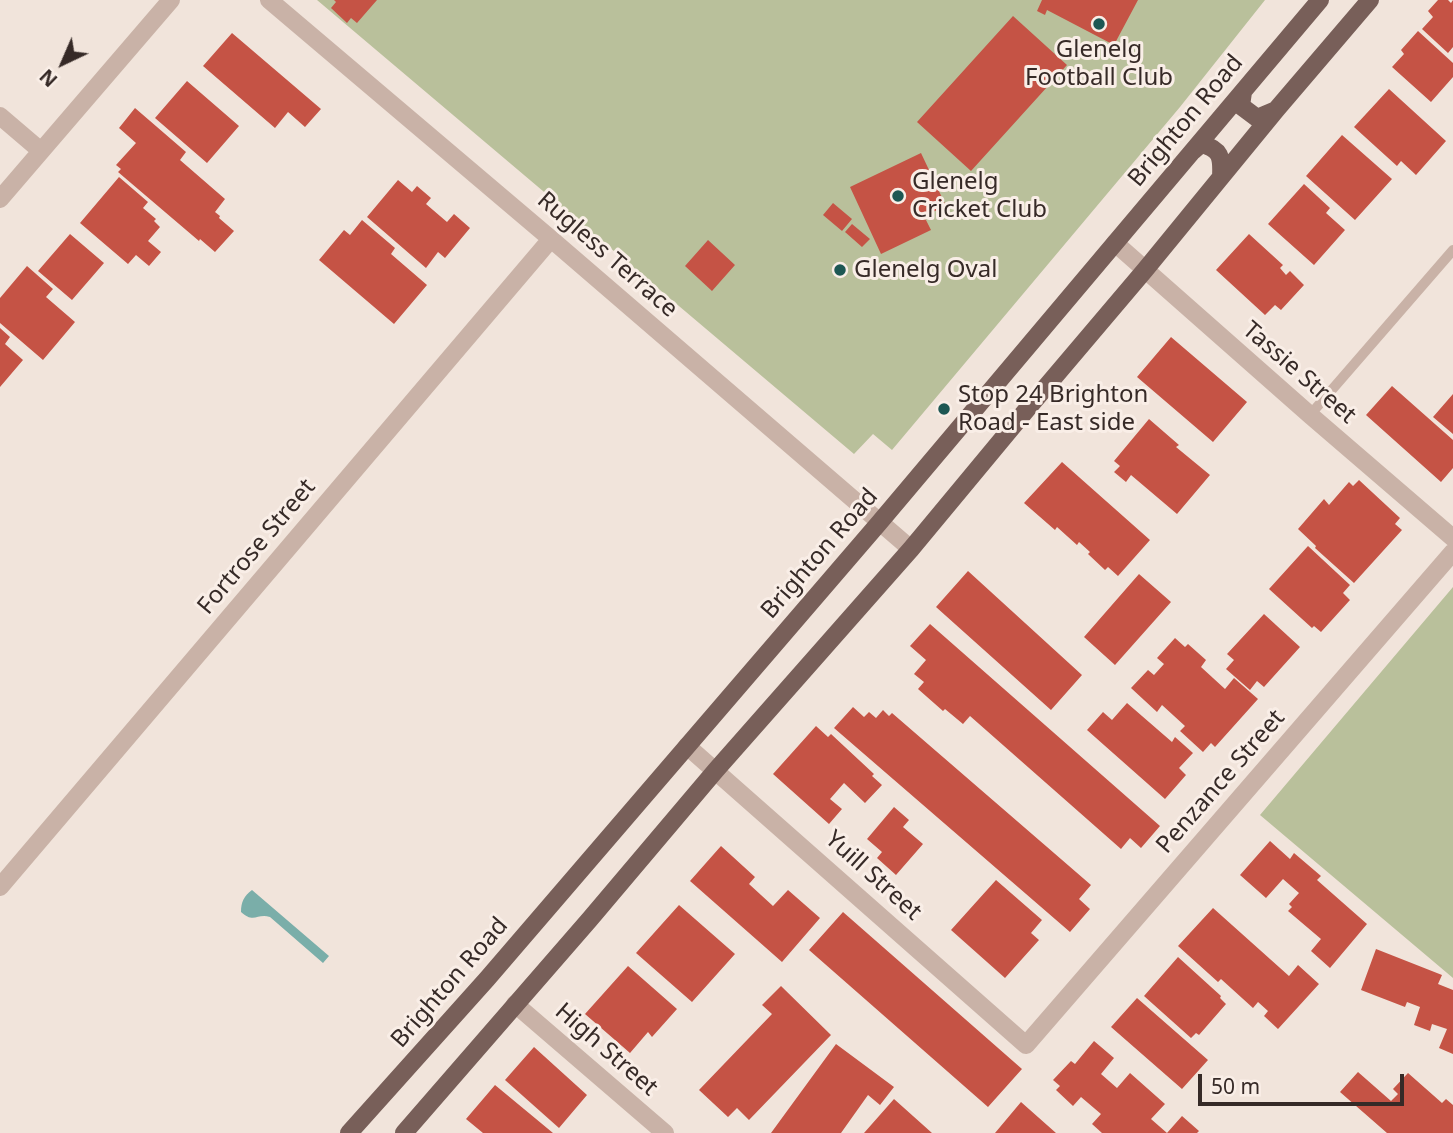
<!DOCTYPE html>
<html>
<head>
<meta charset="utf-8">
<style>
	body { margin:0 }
	#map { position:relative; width:1453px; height:1133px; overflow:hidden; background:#f1e4db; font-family:"Noto Sans",sans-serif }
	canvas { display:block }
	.north { position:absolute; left:28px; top:28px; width:70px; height:70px; -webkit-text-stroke:5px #f9eee7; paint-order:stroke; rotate:224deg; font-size:19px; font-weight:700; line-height:28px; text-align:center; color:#362a27 }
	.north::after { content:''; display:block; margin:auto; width:24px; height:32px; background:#362a27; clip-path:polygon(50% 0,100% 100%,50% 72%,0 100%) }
	.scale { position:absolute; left:1198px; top:1074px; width:206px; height:32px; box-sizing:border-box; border:4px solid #362a27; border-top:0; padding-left:9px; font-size:21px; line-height:24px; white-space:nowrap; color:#362a27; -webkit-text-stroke:5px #f9eee7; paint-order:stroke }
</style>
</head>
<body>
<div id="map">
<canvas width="1453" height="1133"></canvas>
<div class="north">N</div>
<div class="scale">50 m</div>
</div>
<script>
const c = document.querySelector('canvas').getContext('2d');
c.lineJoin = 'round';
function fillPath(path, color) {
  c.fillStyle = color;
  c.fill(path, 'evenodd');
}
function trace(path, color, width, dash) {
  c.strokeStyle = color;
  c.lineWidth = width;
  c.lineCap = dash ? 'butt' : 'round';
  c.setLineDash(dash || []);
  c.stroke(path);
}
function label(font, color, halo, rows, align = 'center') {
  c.font = font + ' "Noto Sans",sans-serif';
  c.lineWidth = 6;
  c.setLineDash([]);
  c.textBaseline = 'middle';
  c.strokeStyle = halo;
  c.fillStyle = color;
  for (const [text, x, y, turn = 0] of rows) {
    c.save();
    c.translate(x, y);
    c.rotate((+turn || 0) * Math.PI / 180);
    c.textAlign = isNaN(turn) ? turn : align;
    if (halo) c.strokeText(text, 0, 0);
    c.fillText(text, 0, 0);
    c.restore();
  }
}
fillPath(new Path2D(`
	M317,0H1265L1180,107L892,450L873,434L854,454Z
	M1453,587V978L1260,815Z`), '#b9c09b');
fillPath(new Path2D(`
	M252,890L329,956L323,963L270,917C257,913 254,924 241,912C241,902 244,896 252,890Z`), '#7aaea9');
fillPath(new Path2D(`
	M334,0H377L357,23L351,18L347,23L331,8L336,2Z
	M1042,0H1138L1114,45L1047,10L1045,15L1037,11Z
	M1438,0H1448L1451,3L1453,0V47L1448,53L1422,29L1433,17L1428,11Z
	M1013,16L1067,65L971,171L917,122Z
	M1418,31L1453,63V77L1431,102L1392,67L1404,54L1401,50Z
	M232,33L321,109L305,127L288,112L275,128L203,66Z
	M187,81L239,126L207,163L155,118Z
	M1389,89L1446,141L1416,175L1401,161L1397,166L1354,127Z
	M135,108L186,152L180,160L225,199L215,212L220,216L219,218L234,231L215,252L200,239L199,241L118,172L121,169L116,165L136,143L119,128Z
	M1342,135L1392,179L1355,220L1306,176Z
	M921,153L946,206L924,216L931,230L881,254L850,187Z
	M119,177L148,202L143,208L156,219L154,221L160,227L148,241L161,252L149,266L136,255L128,264L80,223Z
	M398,180L412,192L417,186L431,198L426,204L447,222L454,214L470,228L445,258L438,252L426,268L367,217Z
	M1304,184L1330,208L1326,213L1345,230L1314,265L1268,224Z
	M833,203L852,219L842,231L823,215Z
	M362,220L395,248L391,254L427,285L394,324L319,260L344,230L350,235Z
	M852,224L870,239L862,247L845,232Z
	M70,234L104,263L72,300L38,271Z
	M1249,234L1283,265L1280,268L1286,275L1290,271L1304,285L1281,310L1275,305L1265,315L1216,270Z
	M708,240L735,265L712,291L685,266Z
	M27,266L53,289L46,297L75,322L43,360L0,323V298Z
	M0,328L10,337L5,344L23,360L0,387Z
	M1171,337L1247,402L1213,442L1137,377Z
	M1392,386L1453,440V468L1441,482L1366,415Z
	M1453,394V434L1433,417Z
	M1149,419L1179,445L1176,447L1210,475L1177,514L1131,475L1126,482L1114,472L1120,466L1114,461Z
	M1062,462L1150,540L1118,576L1108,567L1105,570L1088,554L1090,552L1079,542L1077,545L1057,527L1055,530L1024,503Z
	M1359,480L1400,518L1395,524L1402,530L1354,583L1315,548L1316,546L1298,529L1324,499L1329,505L1349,482L1353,486Z
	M1308,546L1350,585L1343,593L1350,600L1321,632L1314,626L1312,628L1269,589Z
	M968,571L1082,675L1051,710L936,607Z
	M1139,574L1171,602L1115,665L1084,637Z
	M1264,614L1300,647L1264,687L1257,681L1250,690L1226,669L1234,660L1227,654Z
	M930,624L1160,826L1141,848L1130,838L1121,849L970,716L963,724L945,709L943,711L918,689L924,682L914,674L926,660L910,646Z
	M1175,638L1185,647L1188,644L1206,660L1201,667L1225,689L1234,678L1258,699L1215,747L1211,743L1203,752L1180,731L1185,726L1162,705L1157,712L1131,688L1148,670L1154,675L1164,664L1157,658Z
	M1127,703L1172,742L1175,737L1193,753L1179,768L1186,775L1165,799L1087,730L1103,712L1112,720Z
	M853,707L864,717L869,712L876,718L883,710L889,716L892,713L1091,885L1079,899L1090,909L1070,932L834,728Z
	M816,726L828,737L831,734L874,774L872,776L882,785L865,803L844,783L830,799L842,809L829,824L773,774Z
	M894,807L909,820L903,827L923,844L896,875L877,858L882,852L867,839Z
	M1270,841L1290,859L1294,853L1321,876L1317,880L1367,924L1330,968L1311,951L1321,939L1288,911L1292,907L1289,904L1299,893L1283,879L1266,898L1240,875Z
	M721,846L755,877L749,884L773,906L788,890L820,918L782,962L690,881Z
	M996,880L1042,920L1031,933L1039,940L1005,978L951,930Z
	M679,905L735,954L692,1002L636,953Z
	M1213,908L1289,976L1298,965L1319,984L1278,1029L1264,1016L1268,1011L1258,1002L1253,1008L1221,979L1218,982L1178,946Z
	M843,912L1022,1069L988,1107L809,950Z
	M1376,949L1442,975L1438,984L1453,990V1054L1439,1048L1447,1029L1432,1024L1430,1031L1414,1025L1420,1007L1407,1002L1405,1007L1361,990Z
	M1178,957L1221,996L1220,998L1226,1004L1199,1035L1196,1033L1191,1038L1144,996Z
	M628,966L677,1009L652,1037L648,1032L630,1053L585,1014Z
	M781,986L831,1035L749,1120L737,1108L728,1117L699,1090L772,1014L762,1005Z
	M1137,998L1208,1060L1182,1089L1111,1027Z
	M1094,1041L1114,1058L1101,1074L1117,1088L1130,1073L1165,1104L1151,1119L1167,1133L1182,1116L1199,1131L1197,1133H1102L1092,1124L1101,1114L1081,1097L1073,1106L1056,1090L1060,1086L1053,1080L1071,1061L1075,1064Z
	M836,1044L894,1087L880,1105L868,1095L841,1133H771Z
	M534,1047L587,1095L559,1128L505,1080Z
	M1358,1072L1391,1101L1398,1094L1393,1089L1408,1073L1442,1103L1446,1099L1453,1105V1133H1387L1340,1092Z
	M495,1085L553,1133H483L466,1119Z
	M894,1099L932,1133H864Z
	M1021,1102L1056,1133H995Z`), '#c55345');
trace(new Path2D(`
	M1310,415L1453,250`), '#c9b2a7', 10);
trace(new Path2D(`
	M269,0L551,239L911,549
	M0,116L41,151
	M0,199L171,0
	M1115,243L1310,415L1453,538
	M687,746L1026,1045L1453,552
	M0,887L551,239
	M515,1004L665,1133`), '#c9b2a7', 18);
trace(new Path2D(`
	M1243,92L1241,106L1257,118L1276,110
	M1193,151L1201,144C1221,149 1222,157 1221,177
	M349,1133L487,979L879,523L1320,0
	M404,1133L590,919L716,770L911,549L1028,408L1145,270L1276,110L1370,0`), '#785f59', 18);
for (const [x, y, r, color] of [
	[1099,24,7,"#1d5753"],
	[898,196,7,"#1d5753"],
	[840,270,7,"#1d5753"],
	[944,409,7,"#1d5753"]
]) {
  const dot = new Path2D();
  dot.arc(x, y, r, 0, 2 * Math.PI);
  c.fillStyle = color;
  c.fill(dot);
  trace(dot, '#f9eee7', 2.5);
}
label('24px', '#362a27', '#f9eee7', [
	["Glenelg",1099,50,"center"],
	["Football Club",1099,78,"center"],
	["Glenelg",912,182],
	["Cricket Club",912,210],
	["Glenelg Oval",854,270],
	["Stop 24 Brighton",958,395],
	["Road - East side",958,423]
], 'left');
label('24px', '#362a27', '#f9eee7', [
	["Brighton Road",1186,121,-50],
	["Rugless Terrace",607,255,41],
	["Tassie Street",1299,373,41],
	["Fortrose Street",257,547,-50],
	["Brighton Road",820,554,-49],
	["Penzance Street",1221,782,-49],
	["Yuill Street",873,876,42],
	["Brighton Road",450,983,-49],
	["High Street",606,1050,41]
]);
</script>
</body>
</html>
